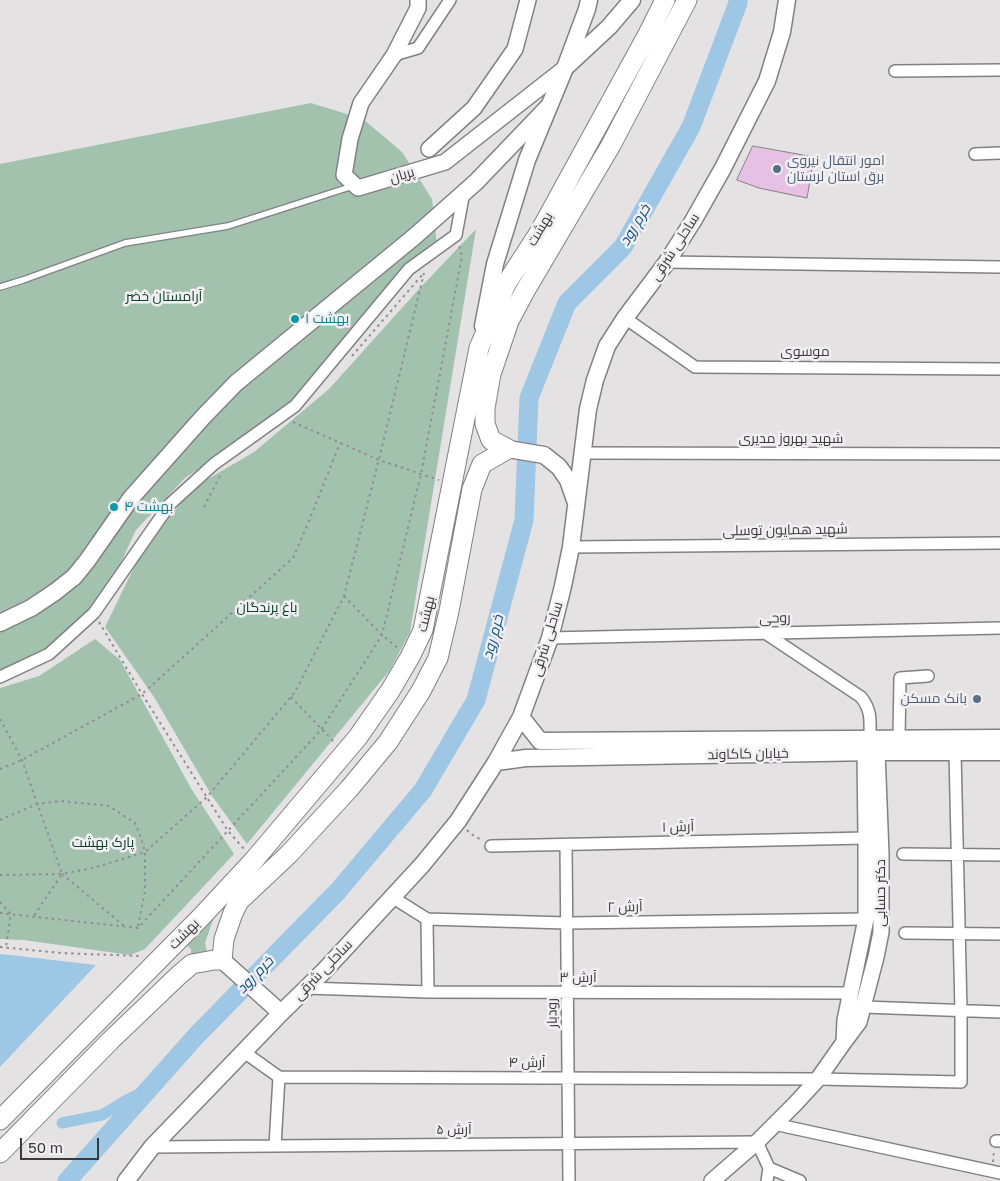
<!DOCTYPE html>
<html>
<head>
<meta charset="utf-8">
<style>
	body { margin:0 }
	#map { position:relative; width:1000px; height:1181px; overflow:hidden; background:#e5e2e4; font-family:"Golos Text",sans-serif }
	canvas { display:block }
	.scale { position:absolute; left:20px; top:1138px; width:79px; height:22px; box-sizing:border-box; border:2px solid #3b3a3b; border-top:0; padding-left:6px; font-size:15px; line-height:18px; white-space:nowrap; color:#3b3a3b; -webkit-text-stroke:4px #f2eff2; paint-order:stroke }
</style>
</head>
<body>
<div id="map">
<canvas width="1000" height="1181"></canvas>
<div class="scale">50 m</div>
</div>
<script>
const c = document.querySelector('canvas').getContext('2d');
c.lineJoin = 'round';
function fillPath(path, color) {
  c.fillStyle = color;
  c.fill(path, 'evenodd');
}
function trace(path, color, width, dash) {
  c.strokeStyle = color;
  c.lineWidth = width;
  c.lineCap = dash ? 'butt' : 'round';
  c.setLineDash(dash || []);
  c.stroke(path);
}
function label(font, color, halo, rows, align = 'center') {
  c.font = font + ' "Golos Text",Cairo,sans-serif';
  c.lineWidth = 5;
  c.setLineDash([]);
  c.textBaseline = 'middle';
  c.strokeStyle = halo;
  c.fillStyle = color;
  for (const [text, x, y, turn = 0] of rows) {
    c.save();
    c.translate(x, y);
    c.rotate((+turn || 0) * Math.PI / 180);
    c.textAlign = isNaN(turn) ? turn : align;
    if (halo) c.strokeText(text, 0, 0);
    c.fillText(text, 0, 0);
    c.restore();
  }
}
fillPath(new Path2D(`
	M311,103L363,119L402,152L432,199L437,246L281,414L185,478L136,530L96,617L17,670L0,671V164Z
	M476,229L410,632L390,670L247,844L212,796L154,697L105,627L145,545L196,486L254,452L329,389L419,289Z
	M95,639L120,660L192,790L234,854L145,949L130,955L24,940L0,939V688L39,676Z
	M216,911L205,943L208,957H191V949L185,943Z`), '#a2c2ae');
fillPath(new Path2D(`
	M0,954L10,955L96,965L0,1067Z`), '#9ec6e5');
trace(new Path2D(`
	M62,1123L102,1115L125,1101L147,1090`), '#9ec6e5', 11);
trace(new Path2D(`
	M67,1181L196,1036L338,891L423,790L476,700L524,520L529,398L567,303L623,247L691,127L738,3V0`), '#9ec6e5', 19);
const building = new Path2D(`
	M753,146L814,157L807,198L759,188L737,180Z`);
fillPath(building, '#e6c1e3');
trace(building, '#848184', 1);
const service = new Path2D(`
	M0,287L23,280L125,243L228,226L353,186`);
const minor = new Path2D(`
	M394,55L418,48L450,0
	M895,71L1000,70
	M975,154L1000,153
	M667,262L1000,267
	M625,318L695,367L1000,369
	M583,453L1000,454
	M571,547L1000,543
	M765,633L861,697C872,711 870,721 870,738
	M550,638L1000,628
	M0,677L49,654L94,613L170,504L214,464L295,406L409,269L456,235L464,192
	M899,738L900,678L928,676
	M566,845L569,1181
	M491,846L866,838
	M903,854L1000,855
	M392,897L427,919L567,923L866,919
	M427,919L428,992
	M905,933L1000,934
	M306,988L428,992L850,993
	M864,1007L1000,1012
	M244,1052L279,1077L818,1079L961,1082V1011L955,753
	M774,1124L1000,1173
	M996,1141H1000
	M275,1146L279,1077
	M152,1147L757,1142L769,1168L767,1181
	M769,1168L800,1181`);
const tertiary = new Path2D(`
	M418,0V8L394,55L361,103L350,139L344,175L358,188L445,162L565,68
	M429,149L474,108L515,49L528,0
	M844,1042L845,1020L866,919V838L865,752L869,742
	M712,1181L757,1142L795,1104L818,1079L844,1042L859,1022L876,957L881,932V854L877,752L872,742`);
const secondary = new Path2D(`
	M567,66L609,27L632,0
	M483,326L495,264L527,160L565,68L587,9L589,0
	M508,449L544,455L559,467L568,480L575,500
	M0,623L31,608L55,592L74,577L87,561L131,498L203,417L236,383L414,237L476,182L548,107
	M521,717L540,741L1000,738
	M496,762L526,758L877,752H1000
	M222,960L281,1013
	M126,1181L152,1147L281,1013L324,971L422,865L458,821L496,762L521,717L550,638L563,586L571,547L588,409L595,380L607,346L625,318L667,262L693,221L723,168L767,81L782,32L787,0`);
const primary = new Path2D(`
	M508,449L491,440L485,424V408L491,374L509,321L525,291L611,145L687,0
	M0,1120L203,915L254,860L358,737L390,691L410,657L423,630L479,348L506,284L539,233L648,34L665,0
	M0,1153L111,1040L179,975L192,964L214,960H222L224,939L233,913L239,901L289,854L349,789L388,742L421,691L438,658L449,611L472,489L482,464L508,449`);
trace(service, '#828082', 8);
trace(minor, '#828082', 14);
trace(tertiary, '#828082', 18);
trace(secondary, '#828082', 19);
trace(primary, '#828082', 21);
trace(new Path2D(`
	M352,356L423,274
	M293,422L379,460L439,480
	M204,507L222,472
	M344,596L382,635L398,648
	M99,622L142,694L228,831L244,849
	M291,697L334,742
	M0,719L22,760L62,874L33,917
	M0,769L22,760L142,694L293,558L309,521L340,443
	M0,820L37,804L61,801L109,806L135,823L141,838L145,852V891L138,927
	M467,830L471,834L483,841
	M62,874L124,926
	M0,875L62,874L93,868L145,852L207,797L295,692L344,596L380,455L424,273
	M0,902L11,914L6,947
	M0,913L138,928L321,730L382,635L421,474L462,256L459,245
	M0,947L61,953L140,956
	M993,1162L994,1151`), '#8f8d8f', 2, [2.5, 4]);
trace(service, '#fff', 5.5);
trace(minor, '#fff', 11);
trace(tertiary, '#fff', 15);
trace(secondary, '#fff', 16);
trace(primary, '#fff', 19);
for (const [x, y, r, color] of [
	[777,169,5,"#5c6f8a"],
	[295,319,5,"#0f9aa8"],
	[114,507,5,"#0f9aa8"],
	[977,699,5,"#5c6f8a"]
]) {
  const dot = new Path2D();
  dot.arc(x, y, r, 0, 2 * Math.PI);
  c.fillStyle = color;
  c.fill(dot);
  trace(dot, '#f2eff2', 2);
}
label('14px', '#4e5e75', '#f2eff2', [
	["امور انتقال نیروی",787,161],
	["برق استان لرستان",787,177],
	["بانک مسکن",967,699,"right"]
], 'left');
label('14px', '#3b3a3b', '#f2eff2', [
	["پریان",402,175,-17],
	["بهشت",540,229,-59],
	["ساحلی شرقی",675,247,-57],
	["موسوی",805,352],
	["شهید بهروز مدیری",791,439],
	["شهید همایون توسلی",785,530,-1],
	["بهشت",426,614,-76],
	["روحی",775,618,-1],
	["ساحلی شرقی",547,639,-73],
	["خیابان کاکاوند",748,754,-1],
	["آرش ۱",678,827,-1],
	["دکتر حسابی",881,893,-90],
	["آرش ۲",625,907,-1],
	["بهشت",184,934,-45],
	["ساحلی شرقی",323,970,-46],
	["آرش ۳",578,978],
	["رودبار",552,1013,-91],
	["آرش ۴",527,1063],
	["آرش ۵",454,1130]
]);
label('14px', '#094228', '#f2eff2', [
	["آرامستان خضر",164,297],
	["باغ پرندگان",267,608],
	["پارک بهشت",103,843]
]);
label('14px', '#0d838f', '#f2eff2', [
	["بهشت ۱",305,319],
	["بهشت ۴",124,507]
], 'left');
label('italic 15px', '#0f537a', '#f2eff2', [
	["خرم رود",635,225,-59],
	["خرم رود",493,637,-75],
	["خرم رود",255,975,-46]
]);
</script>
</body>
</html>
